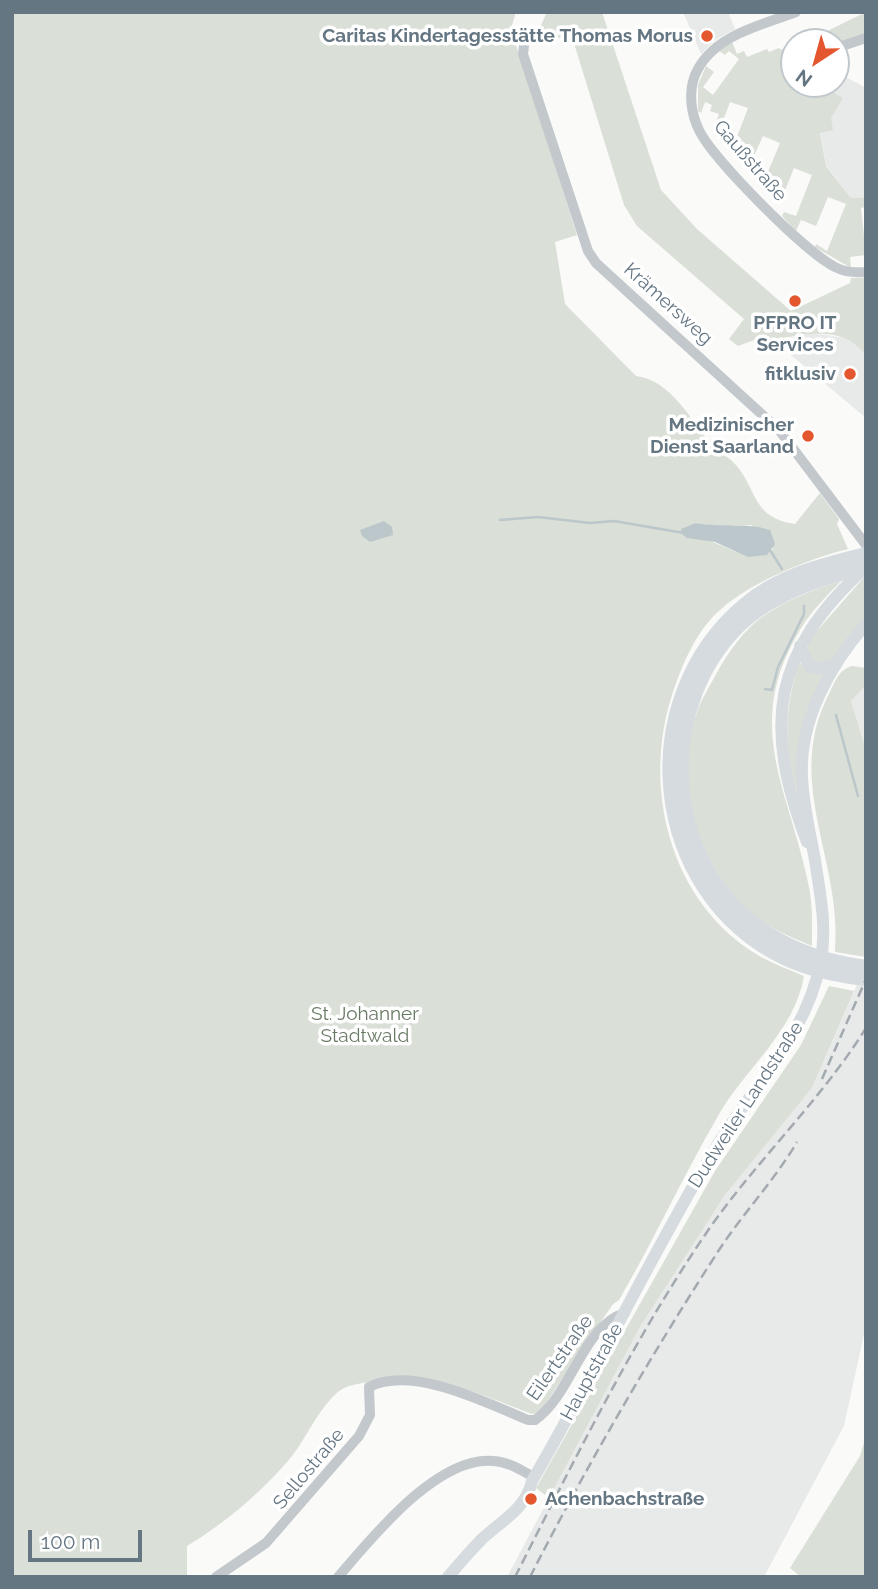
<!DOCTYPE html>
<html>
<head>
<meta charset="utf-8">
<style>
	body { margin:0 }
	#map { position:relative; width:878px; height:1589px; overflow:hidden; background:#fafaf8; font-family:Raleway,sans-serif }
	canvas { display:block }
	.frame { position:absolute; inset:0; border:14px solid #657683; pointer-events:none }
	.north { position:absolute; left:780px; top:28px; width:70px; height:70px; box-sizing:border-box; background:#fff; border:2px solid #c1c8cd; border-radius:50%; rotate:216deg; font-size:19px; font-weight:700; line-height:28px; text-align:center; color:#657683 }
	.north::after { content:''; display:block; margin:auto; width:24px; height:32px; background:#e4572e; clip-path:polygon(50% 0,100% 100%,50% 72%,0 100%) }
	.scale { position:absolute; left:28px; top:1530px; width:114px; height:32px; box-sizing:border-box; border:4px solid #657683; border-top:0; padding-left:9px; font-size:21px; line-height:24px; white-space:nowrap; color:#657683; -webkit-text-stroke:5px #fff; paint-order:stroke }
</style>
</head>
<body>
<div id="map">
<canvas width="878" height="1589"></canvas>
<div class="frame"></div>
<div class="north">N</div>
<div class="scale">100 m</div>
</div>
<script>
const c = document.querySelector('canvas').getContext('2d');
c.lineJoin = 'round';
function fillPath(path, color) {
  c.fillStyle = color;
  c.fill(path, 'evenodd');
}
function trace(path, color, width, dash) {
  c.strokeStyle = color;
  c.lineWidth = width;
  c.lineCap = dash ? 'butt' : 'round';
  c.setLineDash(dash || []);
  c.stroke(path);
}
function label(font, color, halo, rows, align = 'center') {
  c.font = font + ' Raleway,sans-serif';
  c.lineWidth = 7;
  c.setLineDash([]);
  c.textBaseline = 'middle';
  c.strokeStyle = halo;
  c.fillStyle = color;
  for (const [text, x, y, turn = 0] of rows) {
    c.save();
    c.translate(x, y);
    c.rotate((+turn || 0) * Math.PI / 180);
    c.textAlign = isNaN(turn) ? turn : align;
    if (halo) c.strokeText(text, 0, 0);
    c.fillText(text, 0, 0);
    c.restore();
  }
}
fillPath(new Path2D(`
	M683,12H728L735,29L715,40L701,54Z
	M842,75L866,88V197L851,198L826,165L818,119L830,91Z
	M811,333L846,338L866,354V418L774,341Z
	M866,685V750L851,701Z
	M866,964V1325L844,1426L764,1577H507L640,1327L725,1195L812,1088Z`), '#e8e9e9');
fillPath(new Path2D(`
	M12,12H516L512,25L516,45L577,235L555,242L565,304L636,376C672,380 691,422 713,446C719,453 728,456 734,463C758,488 750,517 795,524L820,493L839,519L837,524L848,549C808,559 751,582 720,610C696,631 683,663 673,692C641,786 669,904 761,957C774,964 790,970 804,976C794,1033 745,1068 718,1116C683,1176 654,1240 619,1300L613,1304L540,1412L532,1414C475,1392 430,1371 368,1382C358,1384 346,1385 338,1392C317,1410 306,1440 288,1461C258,1495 225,1523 187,1546V1577H12ZM696,523L712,526L751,525L773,549C756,565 734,550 715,543C707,539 696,539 687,538Z
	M547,12H602L661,190L697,229L791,311L850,283L851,278H866V354C860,350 854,343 848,340C831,329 780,333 768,348L757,339L738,346L729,339L744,319L637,226L624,205L573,40L537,34Z
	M864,13L866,34L836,44L816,42L815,37Z
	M732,42L737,54L744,51L747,57L767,49L769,52L779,48L781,50L794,43V84H835L830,91L843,98L831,118L833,130L820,133L826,166L851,198L866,197V207L861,208L866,255L850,257L851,268L815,247L816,244L827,251L846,204L828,197L816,226L801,220L796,231L782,216L784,212L796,216L812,175L794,168L784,193L763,184L780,143L763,136L752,160L732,150L748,108L730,102L721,126L715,124L719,114L710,111L712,105L705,102L701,113L698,111V85L706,66L714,72L703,87L713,95L739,59L729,51L725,55L719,51Z
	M866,575L865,618L834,659L826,663L812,661L806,655L809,640Z
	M841,581C827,596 811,611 800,630C741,726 791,793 809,887C813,907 812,926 812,946C799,940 785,935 773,928C702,885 670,789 697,712C701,700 708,689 714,678C727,654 744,628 768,613C790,598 816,589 841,581Z
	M799,661L802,665L826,673L807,713L802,809C784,750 782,720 799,661Z
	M852,666L866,668V685L851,701L866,750V957L835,952C843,861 783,782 829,694C835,682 838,670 852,666Z
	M829,986L854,991L812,1088L725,1195L640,1327L549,1498L536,1488L715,1171L801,1045Z
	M866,1436V1577H801L790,1568L860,1456Z`), '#dadfd7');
fillPath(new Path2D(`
	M384,521L392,527L393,535L370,542L362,536L360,530Z
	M696,523C722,528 745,522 770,530L775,544L767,555L748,557L715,542L687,538L681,533V529Z`), '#bbc7cb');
trace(new Path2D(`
	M500,520L538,517L590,523L614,521L684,533
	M770,550L782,569
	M765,689L772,690L778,667L804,614V606
	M836,715L858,796`), '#bbc7cb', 2.5);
trace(new Path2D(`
	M796,12C760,26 712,35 695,75C688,93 691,115 700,132C715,161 805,252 835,267C844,272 855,273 866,272
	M524,46L523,54L588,251L596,263L779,430L866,545
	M836,48L866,38
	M216,1577L266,1543L359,1436L370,1415L369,1387C413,1365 487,1403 528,1420H535C571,1396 583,1325 625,1313
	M338,1577C371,1539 437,1455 494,1461C509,1462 522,1471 534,1477`), '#c3c8cc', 10);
trace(new Path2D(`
	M800,646L809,666L819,668L836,664
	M807,842C763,726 771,653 866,567
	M448,1577C459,1564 470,1551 482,1539C501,1521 526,1509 532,1481C595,1373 649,1259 713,1152C751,1087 807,1037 821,960C827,925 820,894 815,860C810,833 803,804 802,777C799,721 830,665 866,624`), '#d6dbdf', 12);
trace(new Path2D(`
	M866,554C822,565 779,575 744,605C631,700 648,892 784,958C809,970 838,976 866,979
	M866,567C820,579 773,593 738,627C662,704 662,839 742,913C777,946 819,961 866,967`), '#d6dbdf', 14);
trace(new Path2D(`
	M822,1079L866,979
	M515,1577C575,1459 634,1338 709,1229C758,1159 821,1100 866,1028
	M530,1577C587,1465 651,1355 719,1250C744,1212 774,1181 797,1142`), '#a2aab0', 2.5, [10, 5]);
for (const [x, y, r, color] of [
	[707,36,7,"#e4572e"],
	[795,301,7,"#e4572e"],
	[850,374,7,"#e4572e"],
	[808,436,7,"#e4572e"],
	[531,1499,7,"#e4572e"]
]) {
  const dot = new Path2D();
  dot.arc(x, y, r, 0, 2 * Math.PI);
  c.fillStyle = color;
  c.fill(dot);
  trace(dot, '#fff', 2.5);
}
label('bold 19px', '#657683', '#fff', [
	["Caritas Kindertagesstätte Thomas Morus",693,36],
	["PFPRO IT",795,323,"center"],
	["Services",795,345,"center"],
	["fitklusiv",836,374],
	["Medizinischer",794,425],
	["Dienst Saarland",794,447],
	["Achenbachstraße",545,1499,"left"]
], 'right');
label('19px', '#657683', '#fff', [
	["Gaußstraße",750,161,49],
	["Krämersweg",668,304,42],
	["Dudweiler Landstraße",746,1105,-57],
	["Eilertstraße",560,1358,-55],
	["Hauptstraße",592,1372,-61],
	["Sellostraße",309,1469,-50]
]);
label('19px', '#687a64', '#fff', [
	["St. Johanner",365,1014],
	["Stadtwald",365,1036]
]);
</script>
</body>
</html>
